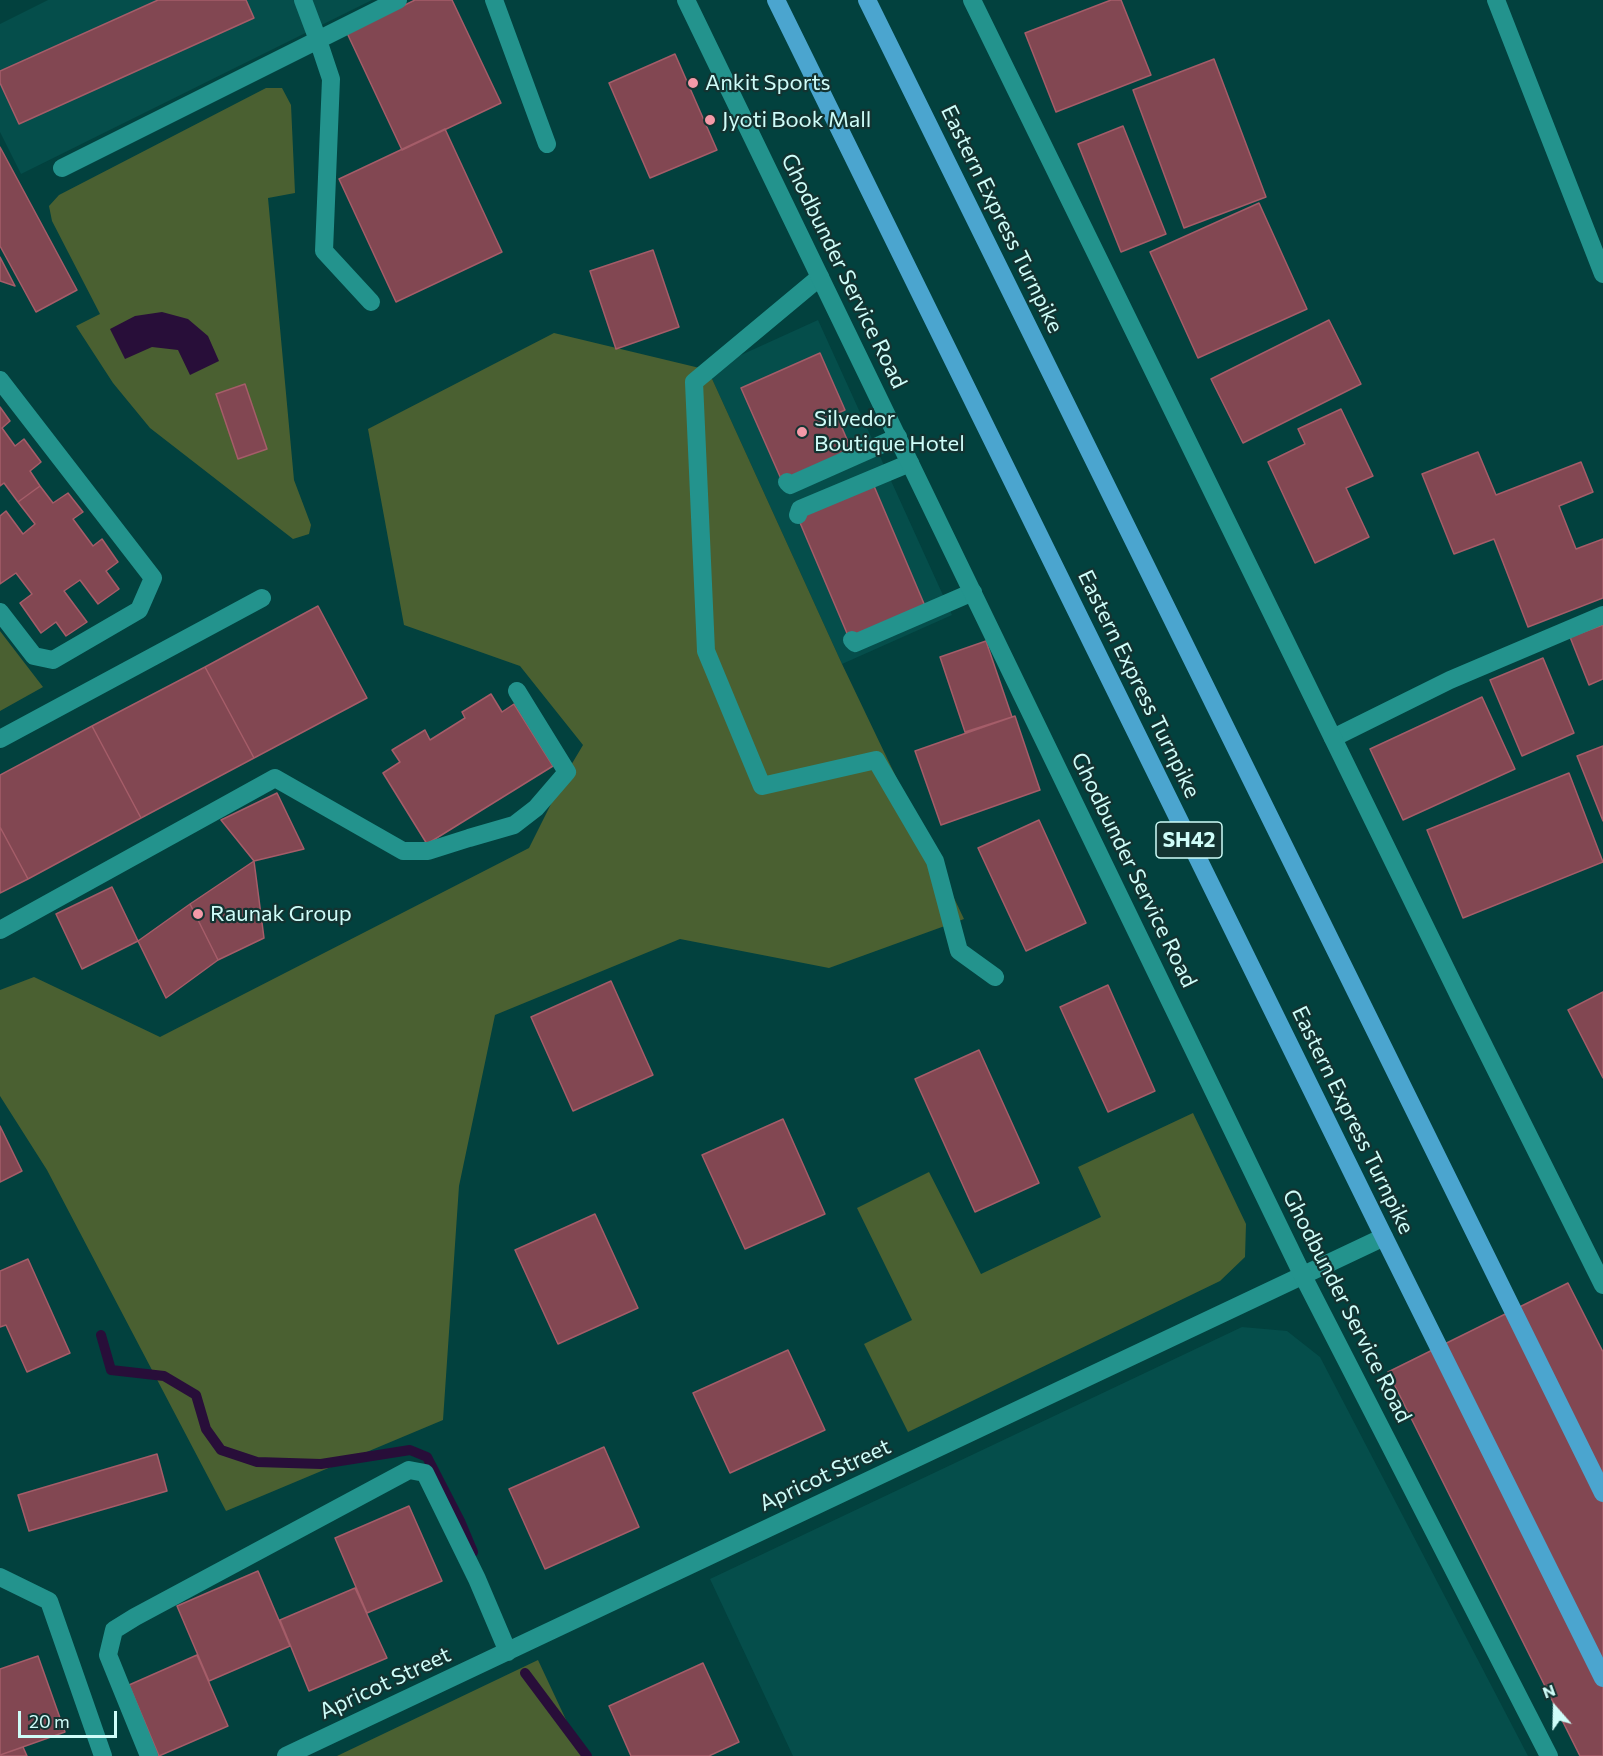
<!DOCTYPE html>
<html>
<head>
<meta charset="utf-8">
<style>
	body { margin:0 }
	#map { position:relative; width:1603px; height:1756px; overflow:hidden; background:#02413e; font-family:Commissioner,sans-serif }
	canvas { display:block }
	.north { position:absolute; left:1525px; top:1678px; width:60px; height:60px; -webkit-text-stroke:4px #133331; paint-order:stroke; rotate:340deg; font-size:16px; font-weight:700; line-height:24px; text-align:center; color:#cffdf9 }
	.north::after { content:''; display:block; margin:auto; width:21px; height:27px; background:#cffdf9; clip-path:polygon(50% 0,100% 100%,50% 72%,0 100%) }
	.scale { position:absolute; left:18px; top:1711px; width:99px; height:27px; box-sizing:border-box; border:3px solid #cffdf9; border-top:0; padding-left:8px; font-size:18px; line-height:21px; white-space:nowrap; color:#cffdf9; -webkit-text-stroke:4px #133331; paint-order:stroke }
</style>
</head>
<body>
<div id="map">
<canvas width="1603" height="1756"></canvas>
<div class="north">N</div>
<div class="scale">20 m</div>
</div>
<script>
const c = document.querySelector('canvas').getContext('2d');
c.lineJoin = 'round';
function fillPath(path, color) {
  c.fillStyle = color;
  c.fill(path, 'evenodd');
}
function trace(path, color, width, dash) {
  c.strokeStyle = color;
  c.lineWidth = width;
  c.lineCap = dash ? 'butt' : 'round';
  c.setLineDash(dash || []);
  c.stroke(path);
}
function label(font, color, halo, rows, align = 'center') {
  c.font = font + ' Commissioner,sans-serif';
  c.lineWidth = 4.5;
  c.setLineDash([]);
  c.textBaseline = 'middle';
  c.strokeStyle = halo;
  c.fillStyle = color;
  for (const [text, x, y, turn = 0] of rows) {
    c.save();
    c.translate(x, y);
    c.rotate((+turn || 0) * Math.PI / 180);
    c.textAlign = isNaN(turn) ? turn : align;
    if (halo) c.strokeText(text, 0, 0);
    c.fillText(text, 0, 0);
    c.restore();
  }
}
fillPath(new Path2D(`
	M48,0H372L21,174L0,132V24Z
	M818,320L952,615L842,664L708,370Z
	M1242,1327L1287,1331L1320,1357L1528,1756H793L710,1579Z`), '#054e4b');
fillPath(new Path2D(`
	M266,88H282L291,105L295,193L268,198L294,480L311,525L309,534L293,539L150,428L113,383L76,326L100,314L52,221L49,206L59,195Z
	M554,333L708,370L842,664L964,919L829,968L680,939L495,1015L459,1186L443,1420L226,1511L47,1170L0,1096V990L34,977L160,1037L529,848L567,772L583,745L520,666L404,625L368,429Z
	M0,631L43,687L0,711Z
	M1193,1113L1246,1224L1245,1257L1220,1281L908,1432L864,1344L912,1320L857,1208L929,1172L981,1274L1101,1217L1078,1167Z
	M538,1660L583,1756H337Z`), '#4a6031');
fillPath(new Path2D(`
	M162,312L188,319L208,336L219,361L190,375L178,350L152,347L125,359L110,329L135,316Z`), '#280e39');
trace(new Path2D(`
	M101,1335L111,1370L164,1376L196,1395L206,1429L221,1450L257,1462L321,1464L410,1450L427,1457L460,1521L473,1552
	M525,1673L587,1756`), '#280e39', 10);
const building = new Path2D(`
	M158,0H246L254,18L19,124L0,83V71Z
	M415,0H452L501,103L402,150L347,33Z
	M1111,0H1121L1151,75L1056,112L1025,33Z
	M675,54L717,150L650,178L609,83Z
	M1214,59L1266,197L1184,228L1133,90Z
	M1123,126L1166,234L1121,252L1078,144Z
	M445,129L502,252L396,302L339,179Z
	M0,147L77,290L36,312L0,246Z
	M1259,203L1307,309L1198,358L1150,252Z
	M653,250L679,327L616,349L590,271Z
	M0,257L15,286L0,281Z
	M1329,320L1361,384L1243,443L1211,379Z
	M820,353L845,410L836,414L852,451L782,481L741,388Z
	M245,384L267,449L238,459L216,394Z
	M0,407L10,421L2,428L15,446L24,439L41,462L30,471L40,486L18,502L4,483L0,486Z
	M1341,409L1373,476L1346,488L1369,537L1315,563L1268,462L1305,444L1298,429Z
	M1478,452L1496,495L1581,462L1593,492L1559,506L1576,549L1603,539V598L1528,627L1494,539L1454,554L1422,474Z
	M40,486L53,503L68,493L83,512L73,519L93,546L102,539L118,562L106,571L119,589L98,604L80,580L64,591L87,622L66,636L56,622L41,633L20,603L32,594L16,573L0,584V516L6,511L23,534L35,524L18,502Z
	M874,486L925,606L849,638L798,518Z
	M318,606L367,698L254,758L205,667Z
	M1603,625V679L1589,685L1570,637Z
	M986,641L1012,717L965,732L940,657Z
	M1543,658L1574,733L1522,756L1490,680Z
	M205,667L254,758L141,818L92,726Z
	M491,694L502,712L514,704L553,766L427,844L383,773L400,762L392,750L425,730L430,740L465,718L462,712Z
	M1482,697L1515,769L1403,820L1370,749Z
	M1015,716L1040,790L941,825L915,751Z
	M92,726L141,818L28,879L0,827V775Z
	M1603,746V821L1577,756Z
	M1569,773L1603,862L1463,918L1427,830Z
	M277,793L304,849L254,861L221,820Z
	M1039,820L1086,923L1026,951L978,848Z
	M0,827L28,879L0,893Z
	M254,861L264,938L218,960L190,904Z
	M112,887L138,941L82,969L56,914Z
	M190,904L218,960L166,998L138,941Z
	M611,981L653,1075L573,1111L531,1017Z
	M1108,985L1155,1091L1108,1112L1060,1007Z
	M1603,992V1078L1568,1010Z
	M979,1050L1039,1183L975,1212L915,1079Z
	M783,1119L825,1214L745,1249L702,1155Z
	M0,1126L22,1171L0,1182Z
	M595,1214L638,1308L558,1344L515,1250Z
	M28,1259L70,1353L27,1372L6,1325L0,1327V1271Z
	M1568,1283L1603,1352V1756H1580L1388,1372Z
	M788,1350L825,1430L730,1473L693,1393Z
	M604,1447L639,1527L545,1569L509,1489Z
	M157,1454L167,1491L29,1531L18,1495Z
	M409,1506L442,1581L367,1613L335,1538Z
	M258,1571L290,1646L209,1681L177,1606Z
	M355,1588L387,1658L309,1691L280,1620Z
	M197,1655L228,1726L159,1756L129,1685Z
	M38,1656L65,1732L0,1755V1669Z
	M703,1663L739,1742L709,1756H631L609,1706Z
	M23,1747L27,1756H0V1755Z`);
fillPath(building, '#824752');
trace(building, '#a55d69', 1.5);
trace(new Path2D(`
	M303,0L318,40L331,79L324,251L371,302
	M494,0L547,144
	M62,168L398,0
	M820,277L694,382L706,651L762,786L876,760L935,861L959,951L995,977
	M787,482L790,485L898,437
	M798,515L800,509L910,463
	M852,640L855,643L973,592
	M1333,738L1450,680L1603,615`), '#23938d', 18);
trace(new Path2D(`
	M1496,0L1603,274
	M0,380L153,578L139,610L53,660L34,656L0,612
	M0,739L262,598
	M0,930L275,778L403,851H428L469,838L514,825L536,808L567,772L517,691
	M0,1577L49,1601L103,1756
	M149,1756L108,1655L114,1630L135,1617L409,1470L425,1473L477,1579L508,1652
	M286,1756L1384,1237`), '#23938d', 18);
trace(new Path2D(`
	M686,0L1303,1276L1549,1756
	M972,0L1461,1000L1603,1285`), '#23938d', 18);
trace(new Path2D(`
	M776,0L1384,1237L1603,1678
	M867,0L1603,1493`), '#4ba5cf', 18);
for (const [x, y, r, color] of [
	[693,83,6,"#f39aa8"],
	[710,120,6,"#f39aa8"],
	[802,432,6,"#f39aa8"],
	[198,914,6,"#f39aa8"]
]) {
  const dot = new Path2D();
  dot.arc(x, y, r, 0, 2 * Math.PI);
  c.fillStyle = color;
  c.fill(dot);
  trace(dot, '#133331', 2);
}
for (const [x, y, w] of [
	[1189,840,66]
]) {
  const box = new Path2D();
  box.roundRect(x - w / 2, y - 18, w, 36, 4.5);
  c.fillStyle = '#133331';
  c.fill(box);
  trace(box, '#cffdf9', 1.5);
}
label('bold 21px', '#cffdf9', null, [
	["SH42",1189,840]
]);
label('22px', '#cffdf9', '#133331', [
	["Ankit Sports",705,83],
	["Jyoti Book Mall",722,120],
	["Silvedor",814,419],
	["Boutique Hotel",814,444],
	["Raunak Group",210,914]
], 'left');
label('22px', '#cffdf9', '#133331', [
	["Eastern Express Turnpike",1002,219,64],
	["Ghodbunder Service Road",844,271,64],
	["Eastern Express Turnpike",1139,684,64],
	["Ghodbunder Service Road",1134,870,64],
	["Eastern Express Turnpike",1353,1120,64],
	["Ghodbunder Service Road",1347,1306,63],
	["Apricot Street",825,1475,-25],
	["Apricot Street",385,1683,-25]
]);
</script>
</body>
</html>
